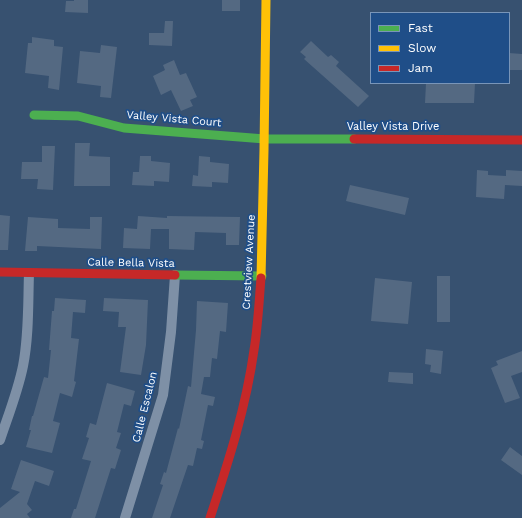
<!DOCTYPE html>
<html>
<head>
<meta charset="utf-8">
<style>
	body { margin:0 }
	#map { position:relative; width:522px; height:518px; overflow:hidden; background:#375170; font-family:"Work Sans",sans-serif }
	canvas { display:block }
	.legend { position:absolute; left:370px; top:12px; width:140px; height:72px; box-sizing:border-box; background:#1f4e88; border:1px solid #7995b8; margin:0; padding:5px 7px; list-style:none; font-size:12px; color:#fff }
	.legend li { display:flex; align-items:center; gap:8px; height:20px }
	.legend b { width:20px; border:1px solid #7995b8 }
</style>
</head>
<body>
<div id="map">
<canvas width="522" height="518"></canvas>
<ul class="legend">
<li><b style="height:5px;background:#4caf50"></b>Fast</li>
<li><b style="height:5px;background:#ffc107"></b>Slow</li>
<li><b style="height:5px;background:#c62828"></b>Jam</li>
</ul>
</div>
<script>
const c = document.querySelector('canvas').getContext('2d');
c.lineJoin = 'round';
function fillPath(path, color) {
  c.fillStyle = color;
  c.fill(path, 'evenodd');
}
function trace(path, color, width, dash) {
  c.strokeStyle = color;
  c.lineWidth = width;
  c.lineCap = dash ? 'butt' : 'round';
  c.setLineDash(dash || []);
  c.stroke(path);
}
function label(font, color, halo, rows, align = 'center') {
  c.font = font + ' "Work Sans",sans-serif';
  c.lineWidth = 3.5;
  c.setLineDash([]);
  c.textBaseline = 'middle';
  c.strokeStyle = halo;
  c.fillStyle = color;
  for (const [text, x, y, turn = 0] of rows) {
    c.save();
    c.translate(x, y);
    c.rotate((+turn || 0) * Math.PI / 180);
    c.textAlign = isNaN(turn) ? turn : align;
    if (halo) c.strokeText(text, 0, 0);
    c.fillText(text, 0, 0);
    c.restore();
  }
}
fillPath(new Path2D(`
	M74,0H88V13L65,12L66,1H74Z
	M222,0H240V11H222Z
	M165,21H173L172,46L149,45V33H164Z
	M32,37L54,40V46L63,47L59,90L48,88L49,76L25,73L28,43H32Z
	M311,41L328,57L331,55L339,62L336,66L369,96L358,107L304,59L306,57L300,52Z
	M101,45L117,47L111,98L100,97L101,86L77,83L80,51L100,53Z
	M509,53L522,54V70H509Z
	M174,60L180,75L186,73L197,97L190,100L193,106L181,111L171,90L161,95L153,76L165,70L163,65Z
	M426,83H475L474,103H425Z
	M75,143H90L89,156L110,157V186H74Z
	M42,146H55L53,190L37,189L38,179H21L22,162H42Z
	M140,156H151V161L170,163L169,182L154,181V186L132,185L133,172H139Z
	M199,156L210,157V162L229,164L228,183L212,182V187L192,186L193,175L198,176Z
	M477,170L488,171V175L506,176V170L522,171V186L505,185L504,199L476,197Z
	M350,185L409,198L405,215L346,201Z
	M0,215L10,216L8,250H0Z
	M138,216L167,218V216L240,217L239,245H226V233L195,232L194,250L169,249V229H151L150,249L123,248L124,228L137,229Z
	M28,217L58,219V228L90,229V217H102L101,249L37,246V251H25Z
	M437,276H450V322H437Z
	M375,278L412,282L408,324L371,321Z
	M55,298L86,300L85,313L73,312L71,338L79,339L74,381L76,382L72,397L60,393L53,421L60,423L52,453L26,447L31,430H29L32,416H33L44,377L48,378L51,350H49L52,311H54Z
	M104,298L148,300L146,345L141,375L120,372L126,327H118L119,312L103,311Z
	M197,301L228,303L226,332L220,331L217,359L212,358L210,377H204L201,394L215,397L213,406L208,405L201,440L204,441L202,449L197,448L193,466L188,465L170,518H152L163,485L160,484L164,472L166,473L178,428L179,429L188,386L191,387L196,330Z
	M426,349L443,351L441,374L430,372L431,365L425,364Z
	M522,351V372L511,376L520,398L505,403L491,368L498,365L496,361Z
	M389,372L413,373V384L388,382Z
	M107,383L135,391L131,406L124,404L117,432L121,433L116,448L121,450L115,469L111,468L95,518H71L74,509H76L91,461L82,459L89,438L86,437L90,423L96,425Z
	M510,447L522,456V475L501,460Z
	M21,460L54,471L49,486L35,481L27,504L32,510L27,514L30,518H0V508L20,492L11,489Z`), '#546982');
trace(new Path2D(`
	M0,440C8,416 18,391 23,366C29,336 28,303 29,273
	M125,518L163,395L171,332L175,275`), '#7e90a6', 10);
trace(new Path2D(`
	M34,115L78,116L124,128L265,139H354
	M175,275L262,276`), '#4caf50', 9);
trace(new Path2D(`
	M261,278L264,150L266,0`), '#ffc107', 9);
trace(new Path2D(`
	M354,139L522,140
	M0,272L175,275
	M210,518C228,463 246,408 254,350C258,326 259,302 261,278`), '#c62828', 9);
label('11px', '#fff', '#1f4e88', [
	["Valley Vista Court",174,119,5],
	["Valley Vista Drive",393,127],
	["Crestview Avenue",249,262,-87],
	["Calle Bella Vista",131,263,1],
	["Calle Escalon",145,407,-76]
]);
</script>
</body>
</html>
